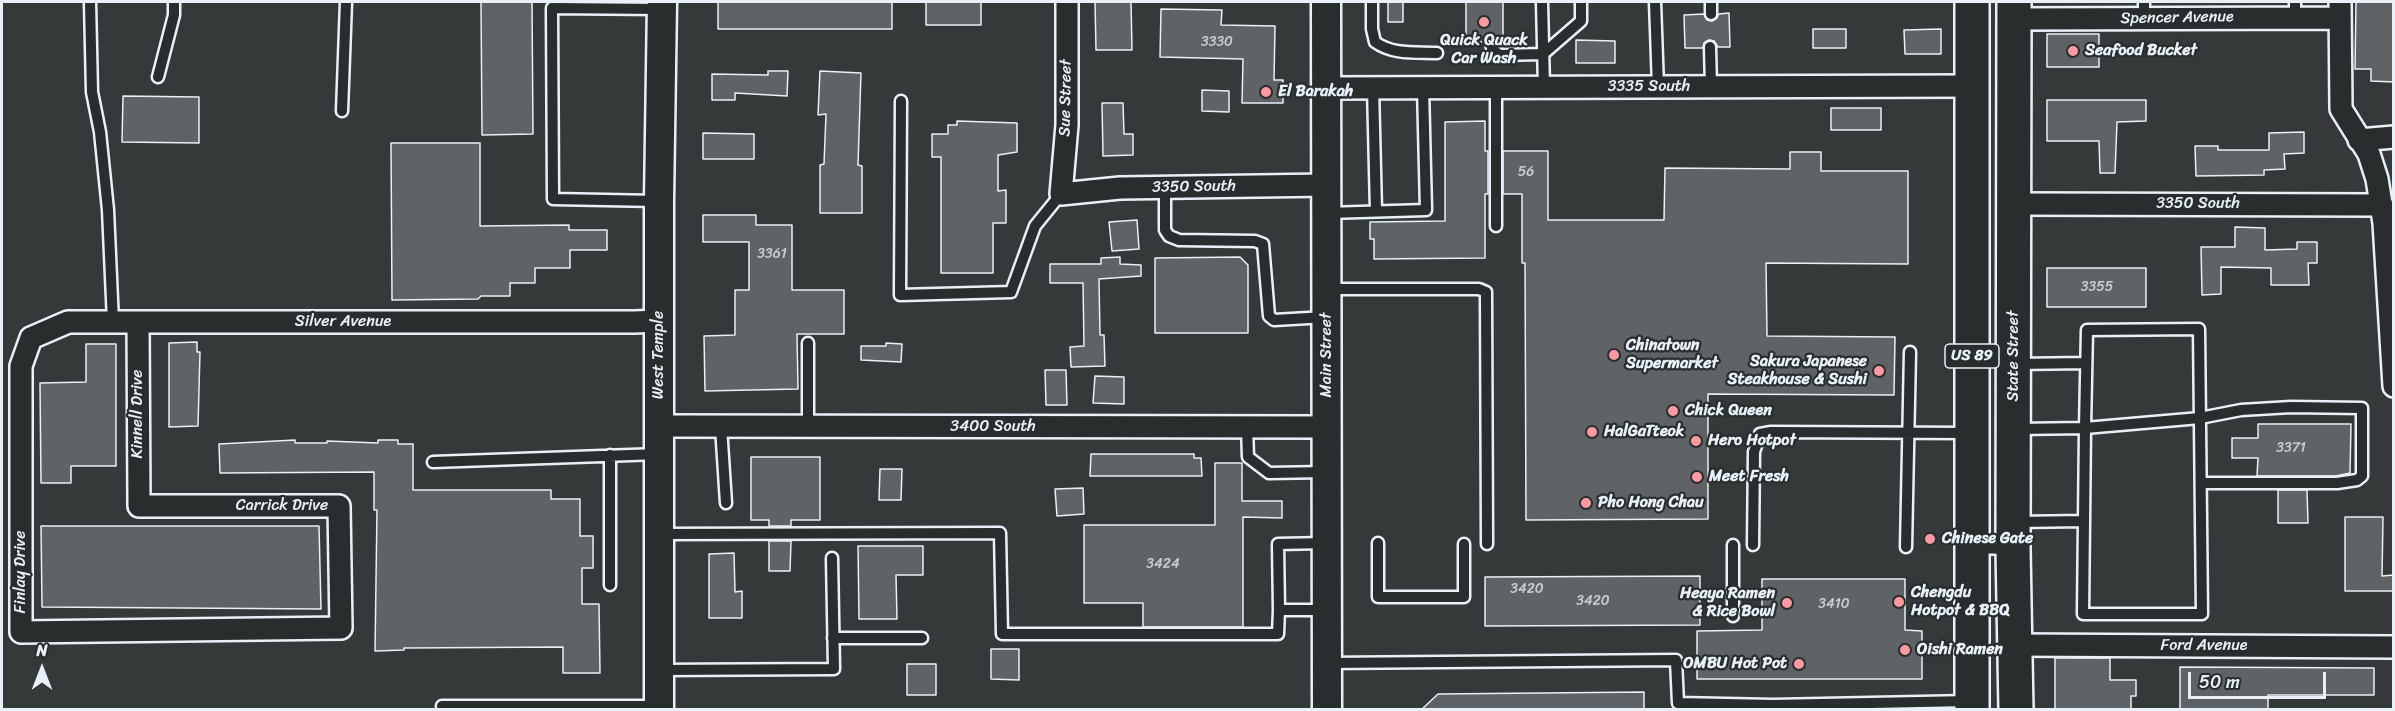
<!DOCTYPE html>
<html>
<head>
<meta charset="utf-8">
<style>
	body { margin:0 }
	#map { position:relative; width:2395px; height:711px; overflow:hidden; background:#35393a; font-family:Sriracha,sans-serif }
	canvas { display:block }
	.frame { position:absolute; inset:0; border:3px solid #e8f1f8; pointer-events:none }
	.north { position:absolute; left:12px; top:639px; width:60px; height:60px; -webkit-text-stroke:4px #2a2d2e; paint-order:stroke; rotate:0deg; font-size:16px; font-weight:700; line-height:24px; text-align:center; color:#e8f1f8 }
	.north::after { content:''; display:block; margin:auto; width:21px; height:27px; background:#e8f1f8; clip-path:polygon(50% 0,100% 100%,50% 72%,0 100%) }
	.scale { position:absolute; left:2188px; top:672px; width:138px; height:27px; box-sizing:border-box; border:3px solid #e8f1f8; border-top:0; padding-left:8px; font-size:18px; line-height:21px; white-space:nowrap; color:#e8f1f8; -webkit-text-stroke:4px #2a2d2e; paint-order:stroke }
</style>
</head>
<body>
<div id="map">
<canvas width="2395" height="711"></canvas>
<div class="frame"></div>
<div class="north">N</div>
<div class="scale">50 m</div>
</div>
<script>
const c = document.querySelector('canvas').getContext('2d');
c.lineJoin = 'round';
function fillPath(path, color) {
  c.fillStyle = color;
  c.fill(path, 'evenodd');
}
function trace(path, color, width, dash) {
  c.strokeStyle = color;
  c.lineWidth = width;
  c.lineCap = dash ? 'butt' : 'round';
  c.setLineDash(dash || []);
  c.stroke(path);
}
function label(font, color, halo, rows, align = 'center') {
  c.font = font + ' Sriracha,sans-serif';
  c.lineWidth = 4.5;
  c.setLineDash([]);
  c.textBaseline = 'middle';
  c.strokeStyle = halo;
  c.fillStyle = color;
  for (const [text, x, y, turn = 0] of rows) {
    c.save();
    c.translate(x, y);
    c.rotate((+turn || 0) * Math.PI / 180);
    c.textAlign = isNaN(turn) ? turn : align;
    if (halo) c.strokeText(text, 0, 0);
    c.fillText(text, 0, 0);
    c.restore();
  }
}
const building = new Path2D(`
	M481,2H532L533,134L482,135Z
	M718,2H892V29H718Z
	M926,2H981V25H926Z
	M1095,2H1131L1132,50H1096Z
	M1388,2H1403V22H1388Z
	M1466,2H1503V42H1499L1496,37L1490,35L1486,37L1484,42H1466Z
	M2356,2H2394V82L2371,81V69H2355Z
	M1161,9L1222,10L1221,25L1275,26L1274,80H1283V103H1242L1243,59L1160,57Z
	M1729,13L1730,47H1718L1714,41L1709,40L1704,43L1703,48H1685L1684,15L1704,14L1707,20L1712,21L1717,18L1719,14Z
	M1813,29H1846V48H1813Z
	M1941,29V54H1905L1904,30Z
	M2047,34H2099V67H2047Z
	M1576,40L1615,41V63H1576Z
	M768,71H788L787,96L735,93V100H712V74L768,75Z
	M820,71L861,73L858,165L862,166V213H820V165L824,164L826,114L818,115Z
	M1202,90L1229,91V112L1202,111Z
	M123,96L199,97V143L122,142Z
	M2047,100H2146V121L2117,122L2115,173H2100L2099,141H2047Z
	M1102,103H1123L1124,134H1133V155L1103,156Z
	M1831,108H1881V130H1831Z
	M957,121L1017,123V152L998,155V191L1006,190V223H993V273H941V157H932V134H948V125H957Z
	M1485,121V151H1488V194H1485V258L1374,259V239H1370V222L1445,221V122Z
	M2304,132V153L2284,154L2285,169L2264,170V175L2196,176L2195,146H2218V150H2269V133Z
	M703,133L754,134V159H703Z
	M391,143H480V226L569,225V230H607V250H570V268H535V283H510V296H481L478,299L392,300Z
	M1503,151H1548V220H1664L1665,168L1790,169V152H1821V171H1908V264L1766,263L1767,336L1895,337L1894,395L1708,394V519L1526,520L1525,263H1522V194H1503Z
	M703,215H756V225H792V290H844V334H797L798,389L705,391L704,336L735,335V290H749V242H703Z
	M1137,220L1139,249L1112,251L1109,222Z
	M2235,227L2265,228V250L2297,249V242H2317V263H2308L2309,285H2271V268L2221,267V294L2202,295L2201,247H2235Z
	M1120,257V264L1141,265V276L1099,279L1100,335H1104L1105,366L1071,367L1070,347L1084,346L1083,283H1050V264H1101V258Z
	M1240,257L1248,265V333H1155V258Z
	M2047,268H2146V307H2047Z
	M197,342V352H200L198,426L169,427V343Z
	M886,343L902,344L901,362L861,360V346H886Z
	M86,344H116V466H71V483H41L40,383L86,382Z
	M1045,370H1066L1067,405H1046Z
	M1095,376L1124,377V404L1093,403Z
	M2258,424H2351L2350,473L2336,476H2257L2258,458H2232V438H2258Z
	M295,440V443H327V441L378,443V440H398V444H413V490H551V499H580V536H593V568H582V604H599L600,673H563V647L404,648V650L375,651L377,510H374V472L220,473L219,444Z
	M1091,454H1194V458H1201L1202,476H1090Z
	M751,457H820V520H791V526H769V520H751Z
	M1215,463H1242V501H1282V518L1243,517V627H1143V603H1084V525H1215Z
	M880,469H902L901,500H879Z
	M1083,488L1084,514L1057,516L1055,489Z
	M2278,490H2307L2308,523H2278Z
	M2345,517H2383L2382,576L2394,575V591H2345Z
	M41,526H319L321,609L42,607Z
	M769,541H791L790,571H769Z
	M858,546H923V575H896L897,619H859Z
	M734,553L735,592L742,591V618H709V554Z
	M1700,576V625L1485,626V577Z
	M1762,579H1905V630L1922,631V679H1697V631L1762,630Z
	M991,649H1019V680L991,679Z
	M2055,658H2110V680H2136V696H2131V710H2055Z
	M907,664H936V695H907Z
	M2180,667L2374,668V695H2268V710H2180Z
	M1644,692V710H1421L1438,694Z`);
fillPath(building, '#5f6365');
trace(building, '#e8f1f8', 1.5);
const lane = new Path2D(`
	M90,2L92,92L100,132L108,210L113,322
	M1372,2V29L1375,42C1393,55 1415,52 1437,53
	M1542,2L1544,88
	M1655,2L1658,87
	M1711,2V14
	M2295,2V17
	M2144,19V2
	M1491,42L1492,48L1499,55L1543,54L1581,21V2
	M1710,47L1711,87
	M158,77L174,15V2
	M1373,88L1376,211
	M901,101L900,295L1011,292L1035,226L1061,194
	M342,111L346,2
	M1165,187V230L1169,236L1179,240L1255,241L1263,244L1269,316L1274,320L1326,317
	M657,201L553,199L552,8L662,9
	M1327,213L1426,210L1423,88
	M1496,226V88
	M1327,289H1479L1486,292L1487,544
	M808,343V427
	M2017,364L2086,363
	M721,427L726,503
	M1247,427L1248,457L1269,473L1326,472
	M2017,429L2085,428L2083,614H2202C2201,519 2200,424 2199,329L2087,330L2085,428L2200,418L2241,410L2291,407L2362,408V476L2357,480L2337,483H2201
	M610,455V585
	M433,462L659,454
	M2017,522L2084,521
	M660,534L1000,533L1002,634H1278L1279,610
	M1325,543L1278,544L1279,610H1327
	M1378,543V597H1464V544
	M1733,545V616
	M1753,545L1754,452L1760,434L1771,432L1969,433
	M1906,547L1910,352
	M1975,548L2010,549
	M833,638H922
	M1327,663L1676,660L1678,703L1773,705L1969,701
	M659,670L834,669L832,558
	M442,706H659`);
const street = new Path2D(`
	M1067,2V125L1061,194L1120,188L1327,185
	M2340,2L2341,109L2369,154L2377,179L2384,223L2394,386
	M2014,19L2340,18
	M1327,88L1972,86
	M2359,140L2394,137
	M2014,204L2382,205
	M138,322L139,506H339L341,628L21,632V366L31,338L68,322H634L659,321
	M659,426L1327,427
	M2014,645L2394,647`);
const secondary = new Path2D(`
	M1326,2L1327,710
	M659,710V201L662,2`);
const primary = new Path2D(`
	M2014,2L2013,549L2016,710
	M1972,710V2`);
trace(lane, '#e8f1f8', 15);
trace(street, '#e8f1f8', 26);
trace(secondary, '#e8f1f8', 33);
trace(primary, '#e8f1f8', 38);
trace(lane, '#2a2d2e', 10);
trace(street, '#2a2d2e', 21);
trace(secondary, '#2a2d2e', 28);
trace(primary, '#2a2d2e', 33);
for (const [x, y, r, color] of [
	[1484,22,6,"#ff9aa2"],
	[2073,51,6,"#ff9aa2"],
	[1266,92,6,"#ff9aa2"],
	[1614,355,6,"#ff9aa2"],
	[1879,371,6,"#ff9aa2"],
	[1673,411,6,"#ff9aa2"],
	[1592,432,6,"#ff9aa2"],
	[1696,441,6,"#ff9aa2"],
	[1697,477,6,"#ff9aa2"],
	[1586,503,6,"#ff9aa2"],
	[1930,539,6,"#ff9aa2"],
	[1899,602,6,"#ff9aa2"],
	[1787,603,6,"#ff9aa2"],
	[1905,650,6,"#ff9aa2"],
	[1799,664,6,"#ff9aa2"]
]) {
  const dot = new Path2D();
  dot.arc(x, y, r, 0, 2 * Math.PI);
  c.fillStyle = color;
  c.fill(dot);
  trace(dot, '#2a2d2e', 2);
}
label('14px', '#c6ced3', null, [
	["3330",1217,42],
	["56",1526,172],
	["3361",772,254],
	["3355",2097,287],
	["3371",2291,448],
	["3424",1163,564],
	["3420",1527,589],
	["3420",1593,601],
	["3410",1834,604]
]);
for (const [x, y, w] of [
	[1972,356,54]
]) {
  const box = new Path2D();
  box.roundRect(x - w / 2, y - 12, w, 24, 4.5);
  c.fillStyle = '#2a2d2e';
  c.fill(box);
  trace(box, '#e8f1f8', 1.5);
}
label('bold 15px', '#e8f1f8', null, [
	["US 89",1972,356]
]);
label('16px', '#e8f1f8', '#2a2d2e', [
	["Spencer Avenue",2177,18,-1],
	["3335 South",1649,87],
	["Sue Street",1066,98,-89],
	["3350 South",1194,187,-1],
	["3350 South",2198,204],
	["Silver Avenue",343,322],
	["West Temple",659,355,-90],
	["Main Street",1327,355,-90],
	["State Street",2014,356,-90],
	["Kinnell Drive",138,414,-90],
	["3400 South",993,427],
	["Carrick Drive",282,506],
	["Finlay Drive",21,572,-90],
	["Ford Avenue",2204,646]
]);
label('bold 16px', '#e8f1f8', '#2a2d2e', [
	["Quick Quack",1484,41,"center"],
	["Car Wash",1484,59,"center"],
	["Seafood Bucket",2085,51],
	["El Barakah",1278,92],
	["Chinatown",1626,346],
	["Supermarket",1626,364],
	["Sakura Japanese",1867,362,"right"],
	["Steakhouse & Sushi",1867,380,"right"],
	["Chick Queen",1685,411],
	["HalGaTteok",1604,432],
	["Hero Hotpot",1708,441],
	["Meet Fresh",1709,477],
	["Pho Hong Chau",1598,503],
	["Chinese Gate",1942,539],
	["Chengdu",1911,593],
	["Hotpot & BBQ",1911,611],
	["Heaya Ramen",1775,594,"right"],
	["& Rice Bowl",1775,612,"right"],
	["Oishi Ramen",1917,650],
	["OMBU Hot Pot",1787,664,"right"]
], 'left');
</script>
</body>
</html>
